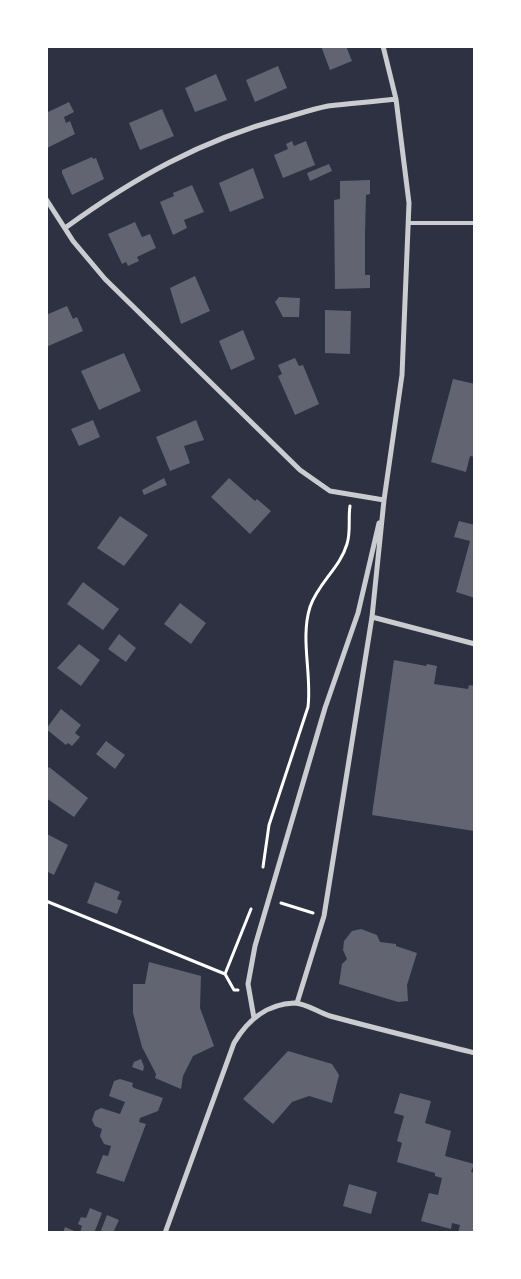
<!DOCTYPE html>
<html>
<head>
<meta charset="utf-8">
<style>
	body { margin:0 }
	#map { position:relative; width:521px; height:1279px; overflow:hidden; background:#2d3142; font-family:"PT Sans Narrow",sans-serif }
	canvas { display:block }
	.frame { position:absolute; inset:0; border:48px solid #fff; pointer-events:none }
</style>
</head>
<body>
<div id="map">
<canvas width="521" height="1279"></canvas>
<div class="frame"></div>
</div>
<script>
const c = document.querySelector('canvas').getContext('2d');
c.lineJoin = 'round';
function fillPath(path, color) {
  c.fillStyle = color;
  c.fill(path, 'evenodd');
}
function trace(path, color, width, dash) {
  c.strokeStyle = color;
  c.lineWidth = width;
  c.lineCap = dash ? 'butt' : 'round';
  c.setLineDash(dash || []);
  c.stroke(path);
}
fillPath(new Path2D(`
	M321,46H346L352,61L330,70Z
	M278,66L287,88L255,102L246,80Z
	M216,74L227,100L195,112L185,88Z
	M69,102L74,112L64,117L66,123L70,121L75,134L47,148L46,113Z
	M162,109L174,136L140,150L129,123Z
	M292,141L294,146L306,141L315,165L283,178L274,155L288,149L286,144Z
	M92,157L93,159L96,158L104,179L72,195L62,173V170Z
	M329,164L332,171L310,181L307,173Z
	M253,168L264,198L230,212L219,183Z
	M370,180V194L366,195L365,233V275H370V288L335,289L334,200L340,199V181Z
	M192,185L204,212L184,220L187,228L173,235L160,202L174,196L173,193Z
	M135,222L142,237L150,234L156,248L137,257L139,261L128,266L126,262L122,264L108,234Z
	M195,276L210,311L181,324L170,288Z
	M279,297L300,298L299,317H283L275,302Z
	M67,306L73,319L77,317L83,331L46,347V315Z
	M325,310L351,311L350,354L325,353Z
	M243,330L255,359L231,370L219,341Z
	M124,353L141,391L99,410L81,371Z
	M295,358L299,366L303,365L319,404L295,415L278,376L282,374L278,365Z
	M453,379L475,384V457L470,456L466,472L431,462Z
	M93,420L100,437L79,446L71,429Z
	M196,420L204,440L184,446L190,463L170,471L156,437Z
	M164,478L167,485L144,495L142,490Z
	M229,478L255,501L257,499L271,511L250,534L211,497Z
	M120,516L148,535L124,566L97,548Z
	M459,521L475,525V598L456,592L470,541L454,537Z
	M83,582L119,609L103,630L67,604Z
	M180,603L206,623L191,644L164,624Z
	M119,634L136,648L126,662L108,649Z
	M79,644L100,660L81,686L57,668Z
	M394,660L426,666L427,664L437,666L434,684L468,689L469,685L475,686L474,831L372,815Z
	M61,709L81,725L75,733L80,737L72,746L68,743L66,745L46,729Z
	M106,741L125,755L115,769L96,754Z
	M49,767L88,798L74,817L46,798V770Z
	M47,834L68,845L54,875L46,871Z
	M95,882L120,892L117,899L122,901L117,914L87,903Z
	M361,929L377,935L380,942L396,944V946L417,953L407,985L408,1001L398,1002L339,984L342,964L347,959L343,950L344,941L352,931Z
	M149,962L201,976L200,1008L214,1046L193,1056L183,1076L181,1089L155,1078L156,1074L142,1047L133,1013V984H145Z
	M288,1051L332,1064L339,1075L332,1103L309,1096L292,1102L273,1124L243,1099Z
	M141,1059L144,1067L143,1071L132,1067L134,1062Z
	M120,1079L133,1083L132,1086L134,1088L163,1098L158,1111L140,1118L139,1122L146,1124L124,1182L96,1173L103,1155L108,1156L111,1146L104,1144L100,1136L102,1129L95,1126L92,1120L95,1111L101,1108L120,1114L125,1102L109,1096L114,1081Z
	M400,1093L431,1101L425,1123L451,1131L445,1156L474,1164L471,1172L475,1173V1233H458L460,1225L452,1223L451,1229L421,1221L429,1193L438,1195L442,1178L435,1176V1173L397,1162L402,1143L397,1141L404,1116L394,1113Z
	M349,1184L377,1192L371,1214L343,1206Z
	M90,1208L102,1213L94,1233H80L82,1226L78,1224L81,1217L86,1218Z
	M107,1215L119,1220L113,1233H100Z
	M65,1227L79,1233H63Z`), '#626471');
trace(new Path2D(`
	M263,867L269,825L308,707C312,674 300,639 310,607C318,583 340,568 347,544C351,531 348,519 350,506
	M46,901L225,974L234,990H238
	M281,903L313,913
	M225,974L251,909`), '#fff', 3);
trace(new Path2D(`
	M408,223H475`), '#caccd0', 4);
trace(new Path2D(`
	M46,199L73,241L105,279L300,470L330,491L384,500
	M65,228C134,178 201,140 284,118C298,114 313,109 328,106C350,103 373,102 396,99
	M372,617L475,644
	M297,1003L324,916L372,617L384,500L402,375L409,203L396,99L383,46
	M254,1018L248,984L255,946L325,708L358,613L379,523
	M165,1233L234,1043C247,1021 267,1004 294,1003C306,1003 319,1013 330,1016C378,1029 427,1041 475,1053`), '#caccd0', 5);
</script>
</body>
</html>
